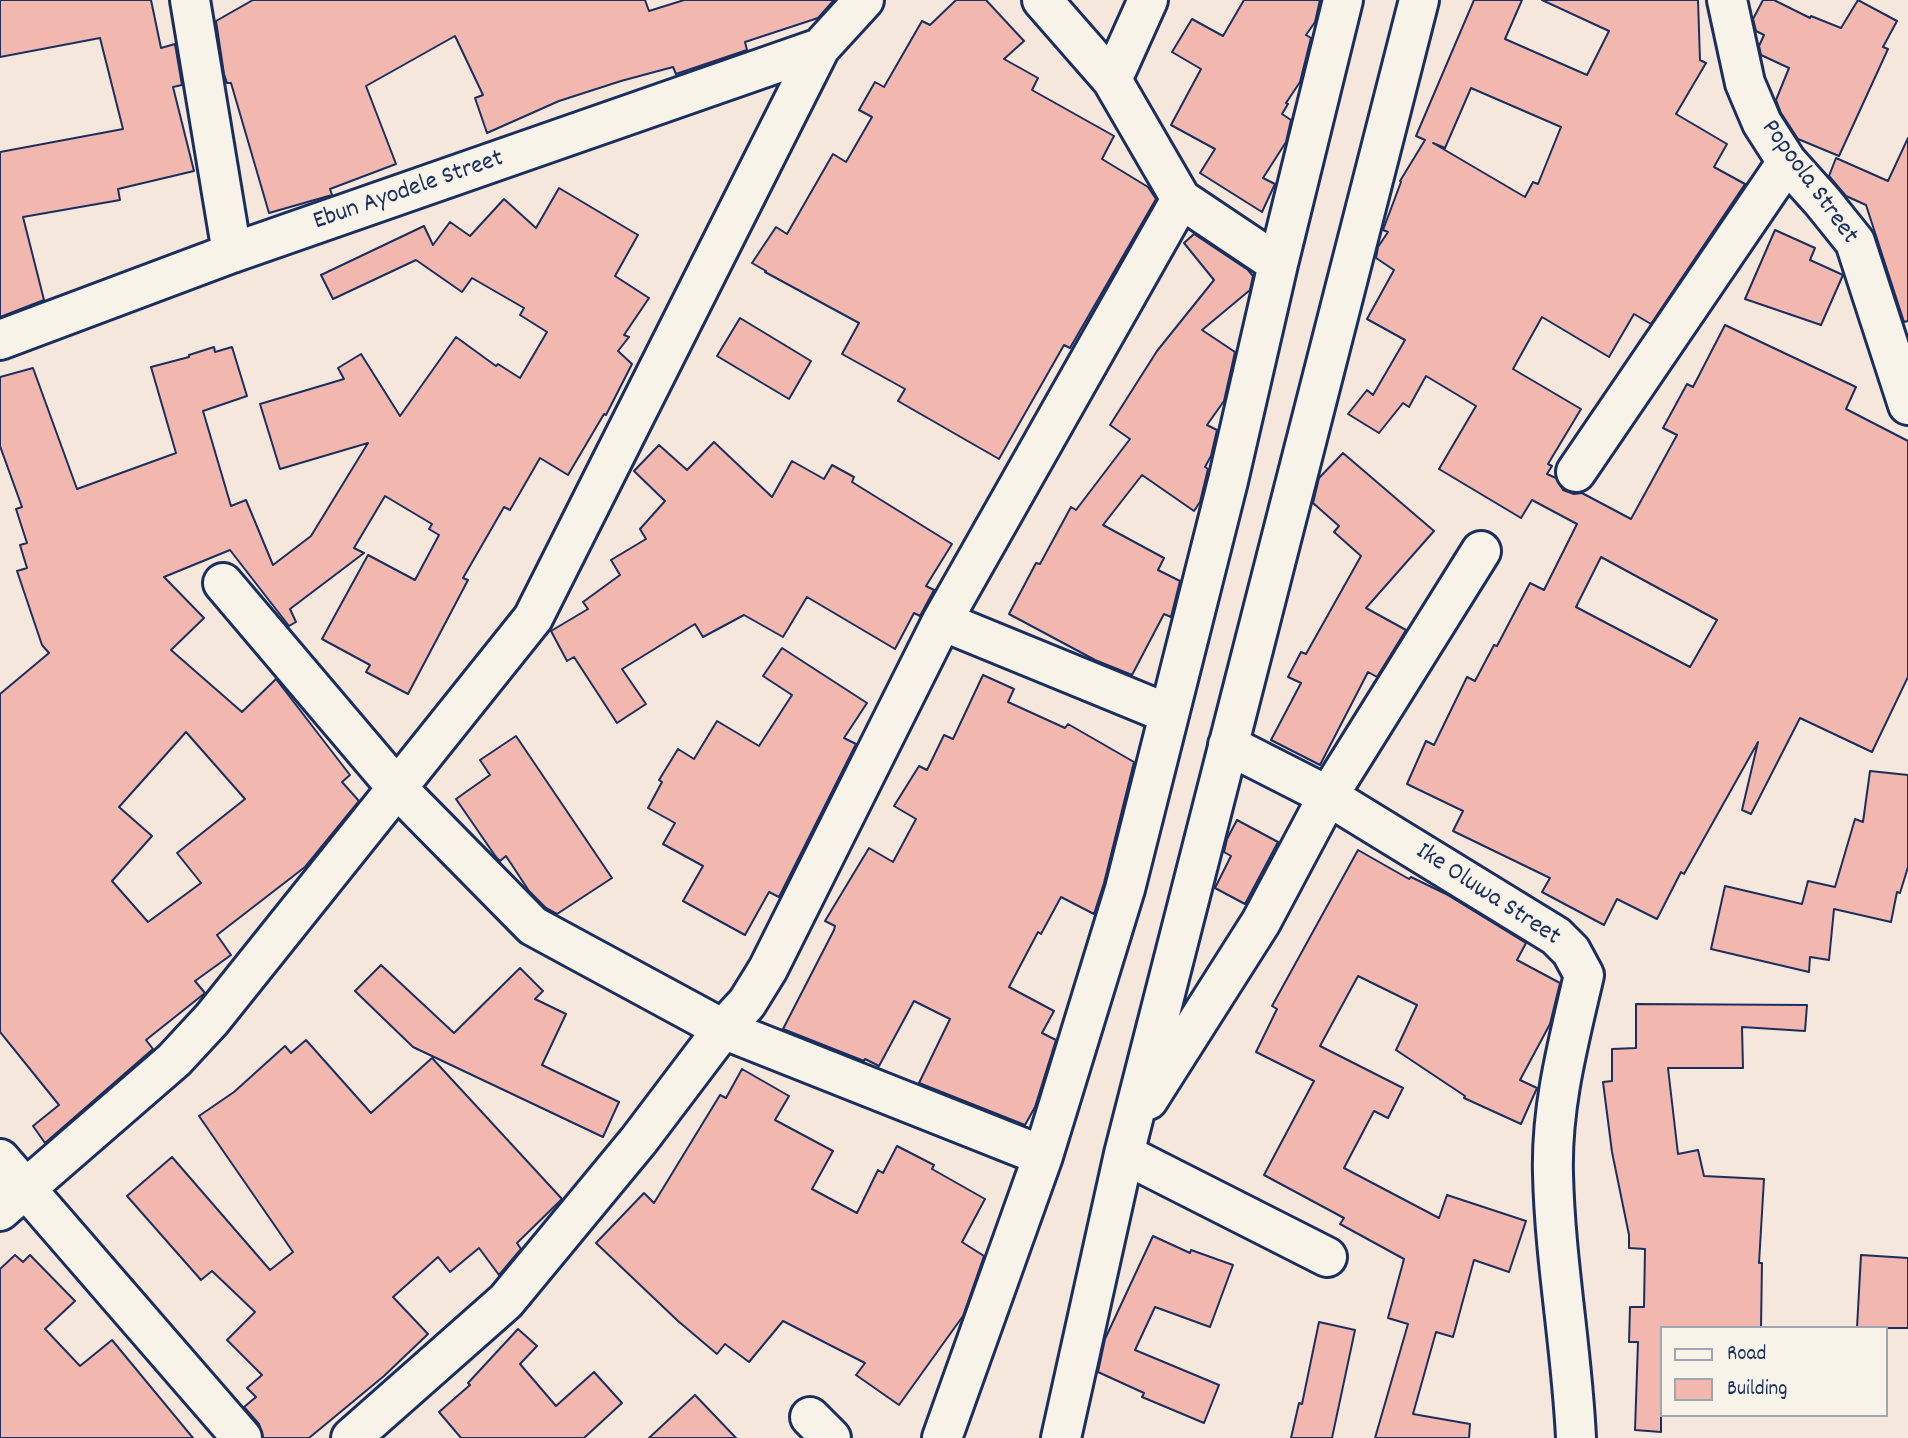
<!DOCTYPE html>
<html>
<head>
<meta charset="utf-8">
<style>
	body { margin:0 }
	#map { position:relative; width:1908px; height:1438px; overflow:hidden; background:#f6e7dc; font-family:Dekko,sans-serif }
	canvas { display:block }
	.legend { position:absolute; left:1660px; top:1326px; width:228px; height:91px; box-sizing:border-box; background:#f7f3e8; border:2px solid #9fa5b1; margin:0; padding:9px 12px; list-style:none; font-size:21px; color:#1b2f5e }
	.legend li { display:flex; align-items:center; gap:14px; height:35px }
	.legend b { width:35px; border:2px solid #9fa5b1 }
</style>
</head>
<body>
<div id="map">
<canvas width="1908" height="1438"></canvas>
<ul class="legend">
<li><b style="height:9px;background:#f7f3e8"></b>Road</li>
<li><b style="height:19px;background:#f2b7ae"></b>Building</li>
</ul>
</div>
<script>
const c = document.querySelector('canvas').getContext('2d');
c.lineJoin = 'round';
function fillPath(path, color) {
  c.fillStyle = color;
  c.fill(path, 'evenodd');
}
function trace(path, color, width, dash) {
  c.strokeStyle = color;
  c.lineWidth = width;
  c.lineCap = dash ? 'butt' : 'round';
  c.setLineDash(dash || []);
  c.stroke(path);
}
function label(font, color, halo, rows, align = 'center') {
  c.font = font + ' Dekko,sans-serif';
  c.lineWidth = 5;
  c.setLineDash([]);
  c.textBaseline = 'middle';
  c.strokeStyle = halo;
  c.fillStyle = color;
  for (const [text, x, y, turn = 0] of rows) {
    c.save();
    c.translate(x, y);
    c.rotate((+turn || 0) * Math.PI / 180);
    c.textAlign = isNaN(turn) ? turn : align;
    if (halo) c.strokeText(text, 0, 0);
    c.fillText(text, 0, 0);
    c.restore();
  }
}
const building = new Path2D(`
	M0,0H151L161,48L175,44L182,85L173,87L194,171L118,189L120,200L23,217L44,300L0,317V152L123,129L100,38L0,57Z
	M253,0H645L649,11L684,0H834L818,18L745,42L747,50L676,74L673,67L621,81L559,101L487,133L475,98L483,95L455,36L366,86L396,164L330,189L332,195L269,213L231,83H227L224,74L216,21Z
	M956,0H986L1024,41L1004,59L1038,78L1032,90L1114,136L1102,159L1148,187L1156,199L1070,348L1064,345L999,459L898,401L905,389L842,354L859,323L765,272L766,271L752,263L776,227L787,234L833,154L846,162L872,117L859,110L875,82L884,87L922,21L930,25Z
	M1244,0H1320L1315,22L1306,35L1311,38L1300,82L1286,103L1288,104L1282,114L1291,120L1286,142L1263,178L1275,184L1262,212L1200,173L1215,149L1171,125L1201,69L1172,52L1192,19L1223,36Z
	M1474,0H1522L1505,39L1587,75L1609,31L1542,0H1698L1700,60L1706,63L1676,114L1727,144L1714,167L1745,184L1651,324L1634,314L1609,357L1542,317L1513,369L1581,409L1548,464L1552,466L1547,474L1556,478L1563,490L1574,494L1582,493L1631,519L1677,435L1663,428L1687,384L1693,387L1725,325L1856,387L1846,409L1908,441V677L1872,752L1800,718L1751,814L1742,810L1758,742L1684,874L1681,872L1657,919L1617,899L1604,925L1542,892L1550,878L1453,831L1463,811L1407,784L1426,741L1434,745L1467,677L1475,681L1494,645L1497,646L1530,583L1544,590L1577,524L1532,500L1521,518L1439,469L1476,406L1426,376L1409,407L1403,403L1379,433L1348,414L1367,390L1373,395L1405,340L1367,319L1394,270L1376,258L1378,247L1388,232L1383,230L1401,182L1400,181L1425,140L1416,136ZM1471,88L1561,127L1538,184L1533,182L1525,197L1433,143L1445,148ZM1601,557L1717,620L1690,667L1576,607Z
	M1763,0H1774L1810,18L1811,16L1841,28L1858,0L1897,21L1883,47L1888,49L1839,156L1798,139L1781,113L1776,100L1789,68L1761,55L1759,46L1764,35L1756,31L1753,19Z
	M1908,138V321L1904,322L1866,205L1846,196L1829,176L1836,158L1888,181Z
	M559,188L638,235L615,276L649,298L624,335L629,337L618,351L632,364L606,415L604,414L568,475L540,458L510,510L504,507L463,578L468,580L408,694L366,672L370,665L322,639L368,555L415,580L439,535L429,529L432,524L385,496L354,548L364,553L290,609L296,622L289,626L230,550L164,577L204,618L171,650L242,712L276,679L350,775L342,782L359,801L305,867L217,935L231,955L195,981L205,993L146,1040L153,1049L45,1143L33,1126L59,1105L0,1032V694L49,653L42,645L17,571L27,568L20,545L27,543L16,509L22,507L0,446V377L33,368L77,489L176,453L151,367L189,357V355L214,347L215,352L232,347L247,396L203,411L231,506L246,500L273,565L311,536L368,443L280,469L260,404L344,379L338,368L361,354L400,416L456,337L496,366L498,364L520,378L547,332L520,315L524,308L472,278L462,292L416,260L333,299L321,275L424,226L433,245L450,222L470,236L504,199L536,228ZM186,732L245,799L177,853L201,883L148,922L112,881L152,836L119,807Z
	M1775,230L1815,248L1810,260L1843,275L1821,325L1745,299Z
	M1194,234L1248,270L1253,276L1250,290L1202,330L1235,352L1224,401L1207,425L1217,430L1211,456L1205,467L1208,469L1200,502L1194,511L1142,475L1103,525L1164,558L1158,570L1180,581L1171,617L1164,614L1132,675L1095,660L1009,614L1036,563L1040,564L1071,507L1076,510L1130,439L1110,425L1157,351L1214,280L1184,243Z
	M740,318L811,361L789,399L717,356Z
	M714,442L772,497L792,461L824,479L832,465L854,477L852,482L952,544L926,586L934,590L920,616L914,613L895,649L807,597L783,637L744,615L703,637L695,624L622,669L646,704L617,723L574,657L567,661L551,631L588,609L583,602L620,575L611,560L646,539L640,529L665,501L634,471L659,445L687,470Z
	M1343,453L1434,531L1366,608L1406,630L1377,677L1368,672L1320,765L1271,740L1301,683L1288,677L1301,652L1306,654L1361,556L1334,532L1339,526L1313,503L1319,478Z
	M782,648L867,703L844,738L856,744L779,897L769,892L745,935L683,901L703,866L663,844L675,823L648,808L662,782L659,780L678,749L694,759L717,721L759,746L792,695L763,676Z
	M983,675L1014,689L1008,702L1065,728L1068,724L1134,762L1104,883L1094,914L1061,897L1041,934L1038,932L1009,987L1054,1011L1042,1033L1056,1040L1035,1107L1025,1125L919,1083L950,1019L914,1001L879,1066L865,1059L864,1061L783,1029L834,930L835,926L825,921L869,848L893,862L916,819L894,806L919,766L927,770L944,735L953,739Z
	M516,736L612,878L557,914L546,908L529,891L506,856L500,861L496,857L456,799L490,775L480,760Z
	M1870,771L1908,775V867L1900,893L1897,892L1891,922L1834,909L1829,960L1810,957L1809,972L1711,949L1725,886L1802,904L1808,881L1835,887L1855,819L1863,822Z
	M1237,820L1278,842L1245,904L1215,888L1231,856L1224,852L1227,839Z
	M1358,850L1409,879L1411,877L1446,894L1526,943L1517,960L1560,983L1550,1024L1520,1080L1537,1088L1521,1124L1464,1098L1465,1096L1396,1050L1417,1005L1358,976L1320,1046L1403,1088L1388,1118L1374,1111L1344,1168L1439,1218L1447,1195L1526,1221L1509,1272L1474,1260L1453,1337L1436,1332L1413,1414L1470,1424L1469,1438H1375L1408,1324L1388,1318L1404,1259L1340,1224L1344,1218L1264,1175L1314,1081L1256,1052L1277,1009L1272,1006Z
	M381,965L454,1033L520,968L543,991L535,999L566,1014L542,1065L619,1102L603,1137L413,1047L355,991Z
	M1636,1004L1807,1005L1805,1031L1742,1027L1743,1068H1668L1678,1154L1698,1150L1704,1176L1764,1179L1759,1263H1762L1761,1328H1661V1432L1635,1430L1638,1342H1629L1630,1307H1644L1645,1249L1629,1248V1235L1612,1152L1603,1082L1612,1081V1049L1636,1048Z
	M306,1040L371,1113L432,1058L562,1199L517,1243L521,1249L499,1275L479,1248L450,1272L438,1257L393,1297L428,1334L384,1376L309,1438H263L259,1424L244,1407L256,1397L247,1388L262,1375L227,1340L255,1312L212,1271L201,1280L127,1196L172,1157L270,1270L293,1252L199,1116L234,1092L285,1046L291,1053Z
	M742,1069L789,1096L775,1120L833,1151L812,1189L857,1213L878,1170L883,1173L897,1146L934,1165L932,1169L985,1199L962,1242L984,1256L963,1316L899,1405L856,1375L865,1363L783,1321L749,1362L725,1344L717,1354L678,1321L596,1243L644,1193L654,1203L720,1095L726,1098Z
	M1153,1236L1190,1253L1191,1250L1233,1265L1210,1327L1155,1307L1135,1350L1219,1385L1204,1423L1142,1397L1144,1393L1098,1372L1105,1339Z
	M15,1255L23,1262L30,1255L75,1301L45,1329L80,1366L112,1340L193,1438H0V1269Z
	M1861,1255L1908,1258V1328H1857Z
	M1319,1322L1355,1330L1332,1438H1291L1299,1403L1302,1404Z
	M518,1329L537,1346L520,1364L556,1406L594,1372L622,1403L584,1438H461L439,1412L470,1385L468,1383Z
	M695,1395L736,1438H649Z`);
fillPath(building, '#f2b7ae');
trace(building, '#1b2f5e', 2);
const minor = new Path2D(`
	M190,0L232,253
	M1727,0L1745,83L1762,123L1787,162L1822,201L1855,242L1908,405
	M1112,80L1148,0
	M1181,199L1278,264
	M0,340L232,253L820,48
	M1576,472L1787,162
	M223,583L397,788L533,926L723,1029L1043,1156
	M942,621L1169,714
	M1228,745L1328,796L1556,936L1571,951L1584,975C1569,1040 1551,1106 1553,1174C1555,1262 1572,1350 1576,1438
	M1148,1100L1261,922L1328,796L1481,551
	M1124,1154L1327,1257
	M0,1159L242,1438
	M0,1211L174,1060L212,1019L533,618L820,48L864,0
	M810,1417L831,1438
	M351,1438L506,1301L639,1140L723,1029L747,1003L768,969L942,621L1181,199L1112,80L1042,0
	M942,1438L1043,1156L1125,889L1228,481L1278,264L1343,0
	M1061,1438L1124,1154L1419,0`);
trace(minor, '#1b2f5e', 44);
trace(minor, '#f7f3e8', 38);
label('26px', '#1b2f5e', '#f7f3e8', [
	["Popoola Street",1808,183,54],
	["Ebun Ayodele Street",409,192,-19],
	["Ike Oluwa Street",1487,896,33]
]);
</script>
</body>
</html>
